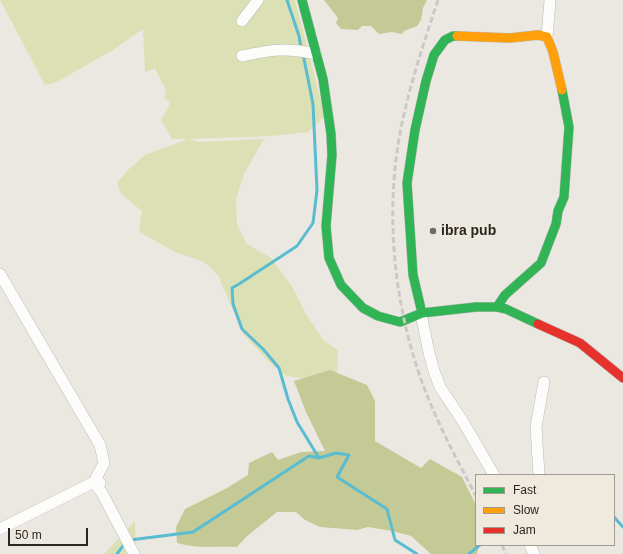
<!DOCTYPE html>
<html>
<head>
<meta charset="utf-8">
<style>
	body { margin:0 }
	#map { position:relative; width:623px; height:554px; overflow:hidden; background:#ebe8e2; font-family:Helvetica,sans-serif }
	canvas { display:block }
	.legend { position:absolute; left:475px; top:474px; width:140px; height:72px; box-sizing:border-box; background:#efe9de; border:1px solid #a09b93; margin:0; padding:5px 7px; list-style:none; font-size:12px; color:#292723 }
	.legend li { display:flex; align-items:center; gap:8px; height:20px }
	.legend b { width:20px; border:1px solid #a09b93 }
	.scale { position:absolute; left:8px; top:528px; width:80px; height:18px; box-sizing:border-box; border:2px solid #292723; border-top:0; padding-left:5px; font-size:12px; line-height:14px; white-space:nowrap; color:#292723; -webkit-text-stroke:3px #efe9de; paint-order:stroke }
</style>
</head>
<body>
<div id="map">
<canvas width="623" height="554"></canvas>
<ul class="legend">
<li><b style="height:5px;background:#30b455"></b>Fast</li>
<li><b style="height:5px;background:#ff9f0a"></b>Slow</li>
<li><b style="height:5px;background:#e5322d"></b>Jam</li>
</ul>
<div class="scale">50 m</div>
</div>
<script>
const c = document.querySelector('canvas').getContext('2d');
c.lineJoin = 'round';
function fillPath(path, color) {
  c.fillStyle = color;
  c.fill(path, 'evenodd');
}
function trace(path, color, width, dash) {
  c.strokeStyle = color;
  c.lineWidth = width;
  c.lineCap = dash ? 'butt' : 'round';
  c.setLineDash(dash || []);
  c.stroke(path);
}
function label(font, color, halo, rows, align = 'center') {
  c.font = font + ' Helvetica,sans-serif';
  c.lineWidth = 3.5;
  c.setLineDash([]);
  c.textBaseline = 'middle';
  c.strokeStyle = halo;
  c.fillStyle = color;
  for (const [text, x, y, turn = 0] of rows) {
    c.save();
    c.translate(x, y);
    c.rotate((+turn || 0) * Math.PI / 180);
    c.textAlign = isNaN(turn) ? turn : align;
    if (halo) c.strokeText(text, 0, 0);
    c.fillText(text, 0, 0);
    c.restore();
  }
}
fillPath(new Path2D(`
	M0,0H295L325,116L308,132L272,136L189,139L200,142L264,139L244,174L236,199L237,224L247,244L271,258L291,285L306,314L324,341L338,350L337,377L322,381L286,376L270,363L243,334L218,275L204,262L175,252L139,232L142,211L121,194L117,183L129,169L145,155L188,139H172L161,120L168,108L170,102L164,98L166,90L156,71V68L145,72L143,29L113,50L57,82L45,85Z
	M135,521L136,554H104L105,553Z`), '#dce1b5');
fillPath(new Path2D(`
	M324,0H427L423,8L421,20L417,26L404,31L402,34L392,32L379,34L371,26H362L358,30L341,29L336,23L338,18Z
	M330,370L367,385L375,401V441L421,468L430,459L462,477L476,505V545H479L477,554H431L411,536L392,531L368,527L357,530L320,527L305,520L296,512H277L246,537L237,547C217,546 197,549 177,543L176,527L185,509L227,488L248,475L249,463L272,452L278,460L301,452L325,451L306,412L294,381Z`), '#c4ca95');
trace(new Path2D(`
	M287,0L299,36L301,48
	M303,54L313,104L317,190L313,223L297,246L239,284L232,288L233,304L242,329L263,349L279,368L288,399L297,422L319,458
	M614,517L623,527
	M130,540L193,532L309,456L319,458L336,453L349,455L337,477L387,509L395,540L417,554
	M117,554L125,543
	M469,554L480,545`), '#5abcd0', 3);
const street = new Path2D(`
	M242,21L258,0
	M547,37L550,0
	M242,56C271,50 286,47 316,54
	M0,274L100,445L104,463L94,482L102,493L134,554
	M421,314L429,353L434,371L440,387L462,420L494,475
	M539,475L536,427L544,382
	M0,529L94,482L100,483
	M530,545L534,554`);
const fast = new Path2D(`
	M302,0L323,79L331,134L332,155L326,226L329,258L341,285L363,308L378,316L400,322L422,313L476,307H497L506,309L538,324
	M497,307L505,295L541,263L556,224L558,211L564,197L569,127L562,90
	M422,313L413,275L407,183L415,130L426,81L434,55L445,40L453,36H457`);
const slow = new Path2D(`
	M457,36L510,38L538,35L547,37L553,52L562,90`);
const jam = new Path2D(`
	M538,324L580,343L623,378`);
trace(street, '#bebbb7', 12);
trace(fast, '#bebbb7', 10);
trace(slow, '#bebbb7', 10);
trace(jam, '#bebbb7', 10);
trace(street, '#fcfcfb', 11);
trace(fast, '#30b455', 9);
trace(slow, '#ff9f0a', 9);
trace(jam, '#e5322d', 9);
trace(new Path2D(`
	M438,0C424,42 410,84 401,128C386,204 392,287 415,361C429,408 453,452 476,496
	M502,545L506,554`), '#cbc9c8', 3, [6, 3]);
for (const [x, y, r, color] of [
	[433,231,4,"#6d6b66"]
]) {
  const dot = new Path2D();
  dot.arc(x, y, r, 0, 2 * Math.PI);
  c.fillStyle = color;
  c.fill(dot);
  trace(dot, '#efe9de', 1.5);
}
label('bold 14px', '#292723', '#efe9de', [
	["ibra pub",441,231]
], 'left');
</script>
</body>
</html>
